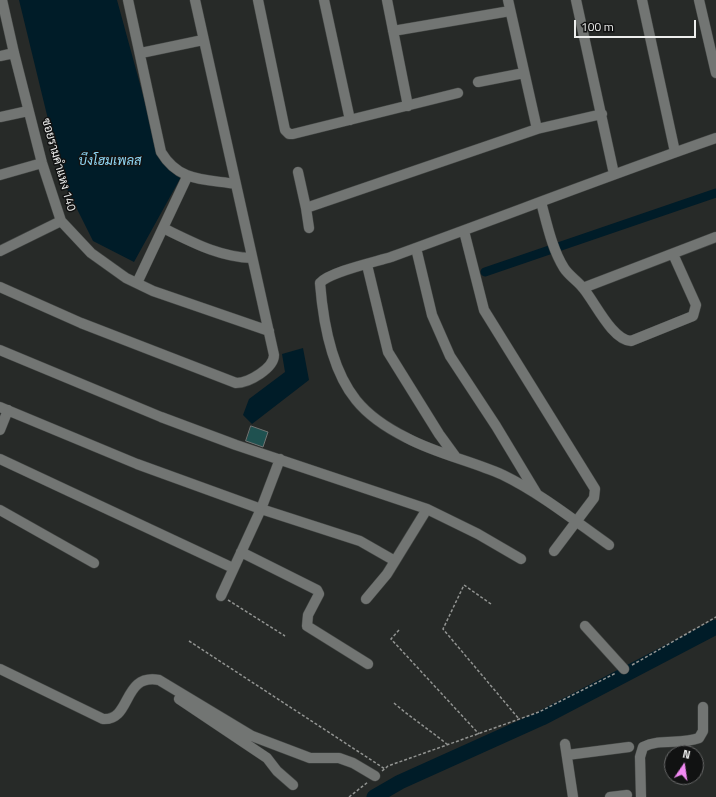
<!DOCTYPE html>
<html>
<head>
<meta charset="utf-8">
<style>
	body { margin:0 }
	#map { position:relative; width:716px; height:797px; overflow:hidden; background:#272a28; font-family:"Titillium Web",sans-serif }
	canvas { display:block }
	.north { position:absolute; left:664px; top:745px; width:40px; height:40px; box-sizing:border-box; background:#111212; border:1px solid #696a6a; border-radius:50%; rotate:13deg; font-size:11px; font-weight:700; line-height:16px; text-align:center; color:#edeeed }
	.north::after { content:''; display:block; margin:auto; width:14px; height:18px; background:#f28af3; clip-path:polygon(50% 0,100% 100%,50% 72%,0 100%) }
	.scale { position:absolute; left:574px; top:20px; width:122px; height:18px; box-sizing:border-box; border:2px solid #edeeed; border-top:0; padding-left:5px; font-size:12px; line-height:14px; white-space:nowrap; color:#edeeed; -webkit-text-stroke:3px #111212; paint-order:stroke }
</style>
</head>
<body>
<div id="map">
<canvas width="716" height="797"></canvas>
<div class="north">N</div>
<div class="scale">100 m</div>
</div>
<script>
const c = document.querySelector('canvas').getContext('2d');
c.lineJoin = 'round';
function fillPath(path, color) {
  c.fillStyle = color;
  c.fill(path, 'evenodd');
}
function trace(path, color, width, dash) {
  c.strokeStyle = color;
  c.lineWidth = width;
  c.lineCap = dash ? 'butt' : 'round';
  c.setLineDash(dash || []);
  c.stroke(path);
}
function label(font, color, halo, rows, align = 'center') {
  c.font = font + ' "Titillium Web",Sarabun,sans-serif';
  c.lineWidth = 3;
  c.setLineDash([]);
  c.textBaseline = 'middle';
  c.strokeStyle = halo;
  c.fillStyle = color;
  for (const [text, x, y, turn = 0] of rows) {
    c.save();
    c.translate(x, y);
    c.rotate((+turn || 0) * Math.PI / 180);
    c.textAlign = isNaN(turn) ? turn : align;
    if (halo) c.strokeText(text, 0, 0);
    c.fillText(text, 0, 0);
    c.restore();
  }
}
fillPath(new Path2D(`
	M19,0H117L161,161L181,177L134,262L93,241L63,181Z
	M303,348L309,380L252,424L243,415L249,399L285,372L282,354Z`), '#001c28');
trace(new Path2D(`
	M485,272L716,193`), '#001c28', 9);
trace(new Path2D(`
	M374,797L400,782L542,718L716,627`), '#001c28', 15);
const building = new Path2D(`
	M251,426L268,432L263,447L246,441Z`);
fillPath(building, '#1f5150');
trace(building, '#707473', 1);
const minor = new Path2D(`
	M2,0L14,53L42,163L61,221L91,253L126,278L153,291L269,331
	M128,0L161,152C179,182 204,179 236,184
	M258,0L285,130L289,134H293L458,93
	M324,0L350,120
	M387,0L408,106
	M508,0L537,129
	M576,0L614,174
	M642,0L675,152
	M699,0L716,73
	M393,31L510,11
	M141,53L203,40
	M0,56L14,53
	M478,82L524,73
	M0,117L28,111
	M298,172L306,208
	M0,175L42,163
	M541,202C547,224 552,249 564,268C569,276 578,281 583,288C595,302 612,340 631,341L693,316L696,305L673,254
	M163,228C192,242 219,257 252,258
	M309,228L306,208L537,129L602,114
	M464,231L484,310L595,489L594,498L554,551
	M416,248L432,315L450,356L496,426L537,494
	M0,251L61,221
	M367,265L388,352L439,434L455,456
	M137,283L187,177
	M0,287L81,323L236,383C249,383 274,368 274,355L195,0
	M583,288L716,237
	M0,350L161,417L236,445L427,509L478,534L521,559
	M0,407L137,464L261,509L360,541L395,561
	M0,430L8,410
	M0,459L233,568
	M0,510L94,563
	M609,545C575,521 540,493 503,475C472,461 437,454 407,438C389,429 368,415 356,400C331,369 323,321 320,283C329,272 375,262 391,257C499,218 607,176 716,138
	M241,552L317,590L319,594L308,615L307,626L368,664
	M221,596L261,509L280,459
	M366,599L387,574L427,509
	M585,626L624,669
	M0,669L103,719C132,721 122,673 159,680L252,736L310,758H339L353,763L375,776
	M179,699L267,758L277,771L293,785
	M565,744L573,797
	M567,755L629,747
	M610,797L627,795
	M641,797L640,757L643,747C660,738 681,745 699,738L703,731V707`);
trace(minor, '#454846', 11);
trace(new Path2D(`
	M228,600L285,636
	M491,604L464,585L443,629L519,719
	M399,630L391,639L479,734
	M189,641L385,769
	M632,665L716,617
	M394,703C411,718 430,730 448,745
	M382,771L388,766L539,712L616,673
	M349,797L368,782`), '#929492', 1.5, [3, 2]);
trace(minor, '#727573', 10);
label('12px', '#edeeed', '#111212', [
	["ซอยรามคำแหง 140",58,165,74]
]);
label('italic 13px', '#90d8f6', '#111212', [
	["บึงโฮมเพลส",110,162]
]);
</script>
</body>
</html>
